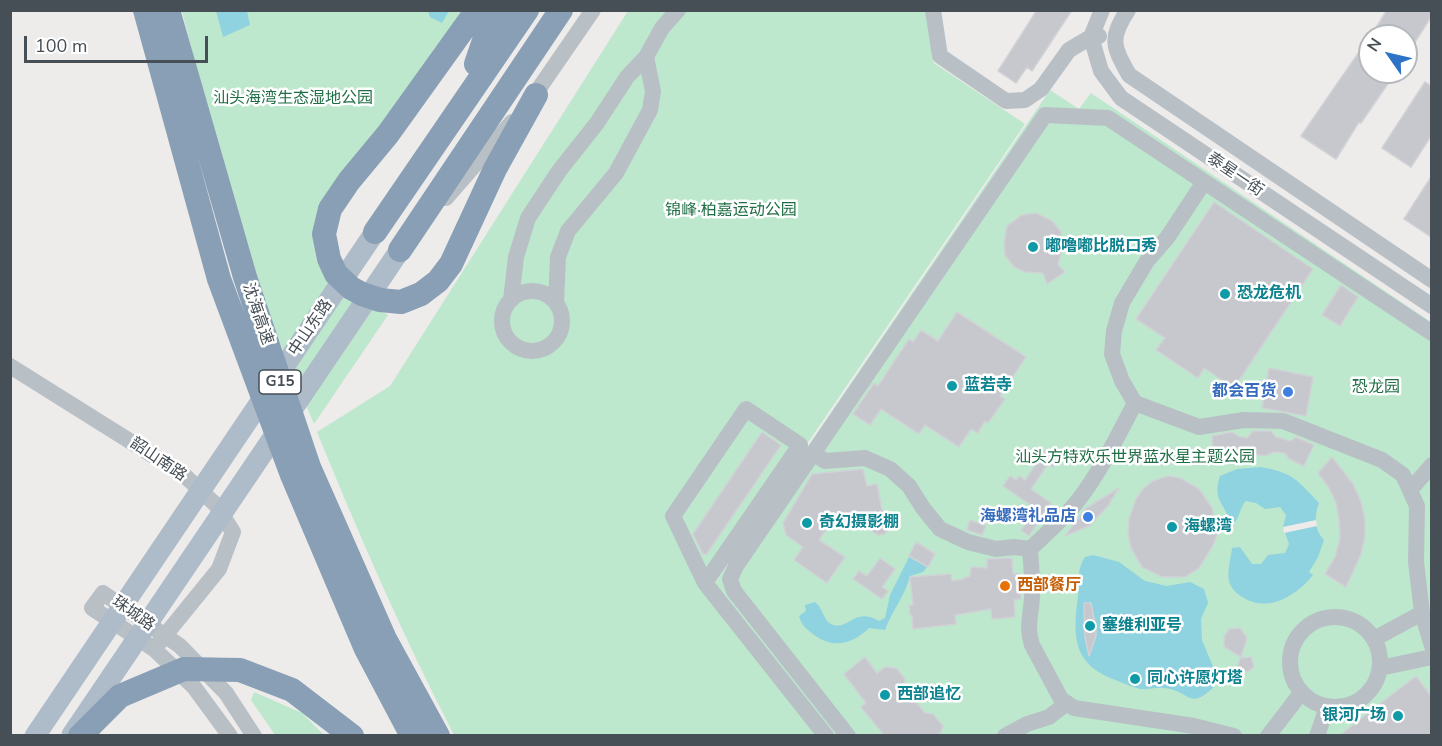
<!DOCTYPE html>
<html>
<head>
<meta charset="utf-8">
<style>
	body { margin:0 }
	#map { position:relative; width:1442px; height:746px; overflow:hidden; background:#eeebeb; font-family:"Nunito Sans",sans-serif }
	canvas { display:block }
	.frame { position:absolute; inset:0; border:12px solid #464f56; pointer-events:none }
	.north { position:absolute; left:1358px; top:24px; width:60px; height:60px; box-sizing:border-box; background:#fff; border:2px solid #b5b9bb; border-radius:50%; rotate:304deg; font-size:16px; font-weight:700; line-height:24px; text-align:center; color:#464f56 }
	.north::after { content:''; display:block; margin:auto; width:21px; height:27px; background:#2d74c6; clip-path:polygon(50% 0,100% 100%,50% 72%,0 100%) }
	.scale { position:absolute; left:24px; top:36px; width:184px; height:27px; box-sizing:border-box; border:3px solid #464f56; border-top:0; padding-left:8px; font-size:18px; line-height:21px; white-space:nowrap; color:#464f56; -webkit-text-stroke:4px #fff; paint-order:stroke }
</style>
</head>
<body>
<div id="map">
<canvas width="1442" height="746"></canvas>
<div class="frame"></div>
<div class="north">N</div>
<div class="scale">100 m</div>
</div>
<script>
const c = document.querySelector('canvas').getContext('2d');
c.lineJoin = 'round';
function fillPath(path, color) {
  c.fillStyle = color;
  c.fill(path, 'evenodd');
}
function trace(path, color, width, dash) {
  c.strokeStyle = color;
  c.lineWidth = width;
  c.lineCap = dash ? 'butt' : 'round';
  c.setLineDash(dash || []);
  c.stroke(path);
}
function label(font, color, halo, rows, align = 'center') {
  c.font = font + ' "Nunito Sans","Noto Sans SC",sans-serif';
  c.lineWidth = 5;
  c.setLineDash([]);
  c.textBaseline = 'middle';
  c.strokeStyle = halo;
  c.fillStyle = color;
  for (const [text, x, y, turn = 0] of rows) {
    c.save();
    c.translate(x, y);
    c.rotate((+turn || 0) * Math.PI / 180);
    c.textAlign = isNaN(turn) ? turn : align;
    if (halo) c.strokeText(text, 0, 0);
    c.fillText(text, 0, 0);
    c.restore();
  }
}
fillPath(new Path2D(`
	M182,11H470L315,243L317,263L326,276L388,315L314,424L263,302L223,175Z
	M628,11H926L934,63L1025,124L713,582L715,583L1050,90L1079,109L1091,93L1431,322V735H454C403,636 359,535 317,432L390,386Z
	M254,692L302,713L324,735H275L251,700Z`), '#bde8cd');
fillPath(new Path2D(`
	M216,11H247L250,25L223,37Z
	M428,11V10L449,11L442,23L430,17Z
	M1261,467C1294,473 1297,480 1319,503C1314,516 1314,530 1324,540L1318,557L1309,572L1313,575C1297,595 1269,613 1244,598C1237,594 1231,589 1229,581C1227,571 1231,558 1232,548L1240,547L1252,564H1261L1268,555L1285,553L1289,544L1283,527L1286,515L1280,507L1265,509L1256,503L1246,501C1238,509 1241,521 1229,526C1229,503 1211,505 1220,476L1237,469Z
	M1093,555L1119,562L1145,581L1167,586L1190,582L1204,589L1208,603L1201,619L1202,640L1214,669L1216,685C1187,713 1192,690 1163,688C1156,687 1148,690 1140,689C1133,687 1125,684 1118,681C1074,666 1072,639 1078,597C1080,582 1076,571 1085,557Z
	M909,557L927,567L923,572L910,576C905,596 892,611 885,630L869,628C852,645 832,649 813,634C806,629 801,624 799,616L806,611L805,605L815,602C823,608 823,620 831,624C850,632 852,606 879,621L885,618L890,595Z`), '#8fd2e0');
fillPath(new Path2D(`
	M1316,520L1317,526L1284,533L1283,527Z`), '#eeebeb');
const building = new Path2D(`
	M1037,10H1072L1032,71L1027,67L1016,83L998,71Z
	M1387,10H1431V17L1406,56V36H1382L1374,31Z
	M1370,36V72H1396L1361,123L1359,122L1336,159L1301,136Z
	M1425,82L1431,86V136L1411,167L1382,148Z
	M1431,177V237L1404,219Z
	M1214,202L1313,269L1234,388L1204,368L1198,378L1156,350L1165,338L1136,319Z
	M1036,213L1052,221L1061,232L1062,249L1058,265L1065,272L1047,284L1043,273L1025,272L1014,267L1005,255L1004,244L1007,226L1022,215Z
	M1341,285L1358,297L1340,326L1322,315Z
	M957,312L1026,357L1000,396L1005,399L988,423L985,421L978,433L971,429L959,447L925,425L919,434L881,409L870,425L853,414L874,383L878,386L909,339L913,342L921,330L938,341Z
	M1269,368L1313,377L1306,416L1262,408Z
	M1253,431H1271L1276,437L1291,441L1296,437L1314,445L1304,466L1289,459L1285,453L1274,452L1265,456L1253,454L1245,449H1238L1231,455L1214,458L1212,436L1232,432L1238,436L1247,438Z
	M762,432L781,445L706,555L702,553L693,534Z
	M1046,450L1059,459L1053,467L1048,464L1031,489L1051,503L1029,536L1021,530L1030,518L1026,515L1032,506L1003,486L1010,476L1016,480L1019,476L1025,480Z
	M1332,457L1353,484L1361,502L1365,519V537L1361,554L1346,587L1325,574L1335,557L1340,539L1339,520L1336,503L1329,488L1318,473Z
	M863,469L867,486L877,484L882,510L890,515V526L885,534L878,535L869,529L868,523L857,526L848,520L830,524L819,540L845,557L827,583L794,560L803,547L786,535L783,523L812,474Z
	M1168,476L1180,478L1199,489L1212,508L1215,522L1217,535L1212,547L1199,568L1185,577H1162L1142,567L1131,548L1128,533L1129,519L1136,499L1144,488L1153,481Z
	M1119,488L1108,506L1089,526L1065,536L1086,508Z
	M970,520L986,526L982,535L967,530Z
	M916,542L935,554L928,567L909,556Z
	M880,558L895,569L882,587L888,591L882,599L853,579L859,571L867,576Z
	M1012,558L1013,574L1019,573L1021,597V599L1014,600L1015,617L992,619L991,609L955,615L956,624L913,629L912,615H910L909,605H913L910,577L951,574L952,581L963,579L970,576L971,567L987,568V559Z
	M1084,603H1091L1096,629V636L1089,656L1085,637Z
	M1240,628L1247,638L1241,657L1224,647V637L1229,629Z
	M865,657L877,673L885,667L896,668L905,679L904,687L925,713L933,714L943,726L941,732L937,735H884L861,707L866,703L844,674Z
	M1251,657L1254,667L1247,672L1237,668L1240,658Z
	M1416,676L1431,696V735H1340Z`);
fillPath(building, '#c6c8ce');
trace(building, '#d0d2d6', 1.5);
trace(new Path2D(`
	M933,10L940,56L1006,101L1025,100L1041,89L1069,50L1091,37L1099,36
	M1102,10L1091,37L1101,71L1121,98L1432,306
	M1128,10C1109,39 1113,46 1129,75L1432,280
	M529,103L593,10
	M1204,182L1167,238L1147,261L1122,303L1114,331L1112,354L1122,381L1135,403L1199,427L1244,420L1283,421L1382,460L1403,475L1417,506L1416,562L1422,613L1432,646
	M446,198L512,122
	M502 321a30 30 0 1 1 60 0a30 30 0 1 1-60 0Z
	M511,300L516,257L528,218L559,171L597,123L627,77L646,57L662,28L678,10
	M556,303L558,257L568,231L616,173L650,110L653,91L646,57
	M10,366L184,475L216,505L233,532L219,569L154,649
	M1135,403C1117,437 1100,473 1076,503C1062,520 1046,534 1030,549C1031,565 1033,581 1032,597C1031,616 1026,626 1032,645L1061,699L1074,708L1194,726L1234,736
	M813,453L825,461L865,458L890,469L909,486L923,508L940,529L968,542L996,549L1014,547L1030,549
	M1410,490L1432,465
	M705,583L800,445L746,409L673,516L705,583L826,736
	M1290 662a45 45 0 1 1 90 0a45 45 0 1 1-90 0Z
	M1374,639L1422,613
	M1380,668L1432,657
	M230,736L194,687L154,649L92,608L103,593L180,646L226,693L254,736
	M848,736L734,591L730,579L736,566L1045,115L1108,118L1432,333
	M1005,736L1027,724L1049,717L1067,703
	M1268,736L1301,693
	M1317,736L1327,707`), '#b8c0c6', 16);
trace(new Path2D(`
	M72,735L400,250
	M35,736L375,232`), '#aebbc8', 21);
trace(new Path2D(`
	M145,10L219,279L292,475L366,649L412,736
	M168,10L245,277L309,467L385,639L438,736
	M477,10L388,134L349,181L330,209L324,234L329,259L336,274L351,288L362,294L380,300L401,302L421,294L438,281L451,264L495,169L536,95
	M476,64L487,32L502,10
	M375,232L527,10
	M400,250L561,10
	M80,736L120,696L184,669L240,670L292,690L352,736`), '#889fb5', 24);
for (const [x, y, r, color] of [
	[1033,247,6,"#0f9aa8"],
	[1225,294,6,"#0f9aa8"],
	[952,386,6,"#0f9aa8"],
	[1288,392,6,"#3f7fe0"],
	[1088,517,6,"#3f7fe0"],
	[807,523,6,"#0f9aa8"],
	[1172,527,6,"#0f9aa8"],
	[1005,586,6,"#e8710a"],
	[1090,626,6,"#0f9aa8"],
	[1135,679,6,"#0f9aa8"],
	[885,695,6,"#0f9aa8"],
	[1398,716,6,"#0f9aa8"]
]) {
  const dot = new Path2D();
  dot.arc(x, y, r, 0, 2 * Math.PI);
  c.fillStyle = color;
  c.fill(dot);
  trace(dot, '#fff', 2);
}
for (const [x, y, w] of [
	[280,382,42]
]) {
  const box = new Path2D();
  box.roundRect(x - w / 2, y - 12, w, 24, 4.5);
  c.fillStyle = '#fff';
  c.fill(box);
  trace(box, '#464f56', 1.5);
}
label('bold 15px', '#464f56', null, [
	["G15",280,382]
]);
label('16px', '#206e45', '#fff', [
	["汕头海湾生态湿地公园",293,99],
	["锦峰·柏嘉运动公园",731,211],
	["恐龙园",1376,388],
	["汕头方特欢乐世界蓝水星主题公园",1135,458]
]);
label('16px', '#464f56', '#fff', [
	["泰星一街",1235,175,34],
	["沈海高速",257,314,71],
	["中山东路",311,328,-56],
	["韶山南路",158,460,34],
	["珠城路",133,614,35]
]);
label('bold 16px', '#0d838f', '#fff', [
	["嘟噜嘟比脱口秀",1045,247],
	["恐龙危机",1237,294],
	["蓝若寺",964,386],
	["奇幻摄影棚",819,523],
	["海螺湾",1184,527],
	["塞维利亚号",1102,626],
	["同心许愿灯塔",1147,679],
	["西部追忆",897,695],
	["银河广场",1386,716,"right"]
], 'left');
label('bold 16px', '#366cbe', '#fff', [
	["都会百货",1276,392],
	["海螺湾礼品店",1076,517]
], 'right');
label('bold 16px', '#c56008', '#fff', [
	["西部餐厅",1017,586]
], 'left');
</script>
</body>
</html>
